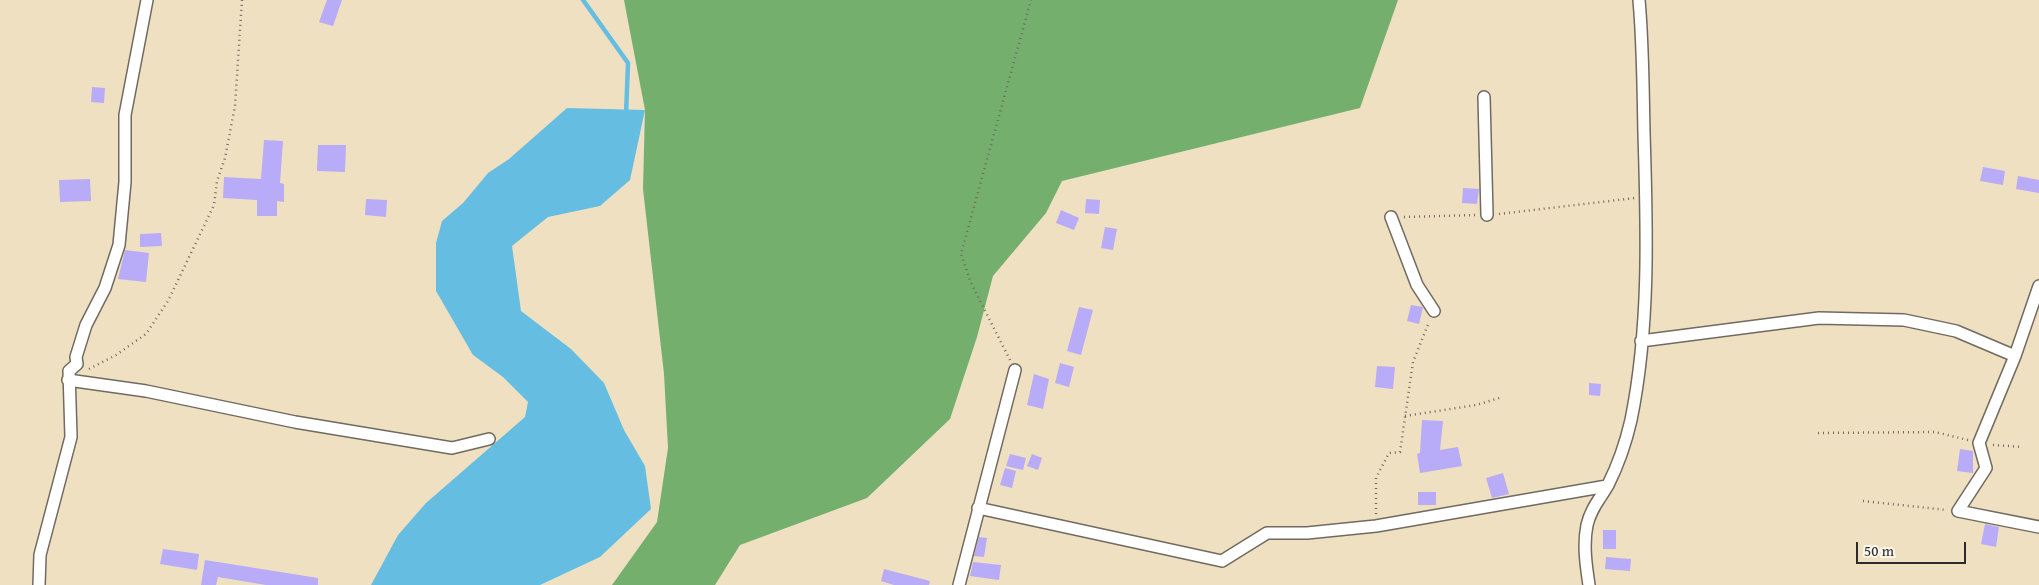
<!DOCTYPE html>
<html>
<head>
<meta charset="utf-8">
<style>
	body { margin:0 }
	#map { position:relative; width:2039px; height:585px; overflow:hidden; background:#efe0c1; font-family:"Gentium Book Plus",serif }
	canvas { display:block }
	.scale { position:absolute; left:1856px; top:542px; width:110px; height:22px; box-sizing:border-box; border:2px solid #2b2b2b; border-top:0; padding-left:6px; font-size:15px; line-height:18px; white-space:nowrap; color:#2b2b2b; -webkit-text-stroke:4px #fbf7ec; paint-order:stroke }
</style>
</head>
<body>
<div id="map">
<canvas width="2039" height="585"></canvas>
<div class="scale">50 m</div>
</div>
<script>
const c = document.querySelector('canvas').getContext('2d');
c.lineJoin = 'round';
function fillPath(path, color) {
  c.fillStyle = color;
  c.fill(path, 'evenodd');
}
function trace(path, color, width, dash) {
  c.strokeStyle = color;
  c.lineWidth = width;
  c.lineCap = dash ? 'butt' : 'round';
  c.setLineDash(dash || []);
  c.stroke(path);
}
fillPath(new Path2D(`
	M624,0H1398L1360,108L1062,181L1046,213L993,276L977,337L950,419L867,498L740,545L715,585H612L657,522L668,448L664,374L643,189L645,110Z`), '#74af6e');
fillPath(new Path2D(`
	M567,108L645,110L630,180L600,206L548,217L512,246L521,311L571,349L604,383L624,430L645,466L651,509L600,557L540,585H371L398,535L426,503L525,417L528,402L503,377L473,355L436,291V243L442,221L463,203L488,173L509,159Z`), '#65bee2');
trace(new Path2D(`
	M583,0L628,63L626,115`), '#65bee2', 4.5);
fillPath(new Path2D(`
	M327,0H342L333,26L319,22Z
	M92,87L105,88L104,103L91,102Z
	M264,140L283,141L280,183L284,184V202L277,201V216H257V200L223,198L224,177L261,179Z
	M318,145H346L345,172L317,171Z
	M1983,167L2005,171L2003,185L1980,181Z
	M2018,176L2039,180V193L2016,189Z
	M90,179L91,201L60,202L59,180Z
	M1463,188L1479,189L1477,204L1462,203Z
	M366,199L387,200L386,217L365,215Z
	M1086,199L1100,200L1099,214L1085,213Z
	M1061,210L1079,218L1074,230L1056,223Z
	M1105,227L1117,229L1113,250L1101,248Z
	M161,233L162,246L140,247V234Z
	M125,250L149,253L146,282L118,279Z
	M1411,305L1423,307L1419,324L1407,321Z
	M1079,307L1093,310L1081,355L1067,351Z
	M1060,363L1074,367L1069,387L1055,383Z
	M1377,366L1395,367L1393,389L1375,387Z
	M1034,374L1049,379L1043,409L1027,405Z
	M1589,383L1601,384L1600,396L1589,395Z
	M1422,420L1443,421L1440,450L1458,447L1462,466L1420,473L1417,454L1420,453Z
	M1960,449L1973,451V473L1957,471Z
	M1010,454L1026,458L1023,470L1006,466Z
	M1032,454L1042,458L1038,470L1027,466Z
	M1005,468L1016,471L1012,488L1000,485Z
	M1503,473L1509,494L1492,498L1486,478Z
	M1418,492H1436V505H1418Z
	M1985,524L1999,527L1996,547L1981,544Z
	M1603,530H1616V549H1603Z
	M979,537L987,538L984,557L974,556Z
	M163,549L199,554L197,570L160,564Z
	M1606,557L1631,559L1630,571L1605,569Z
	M205,560L318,578V585H266L218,577L216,585H201Z
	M973,562L1001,565L999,580L970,576Z
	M884,569L930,581L929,585H894L881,581Z`), '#b8abf7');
const minor = new Path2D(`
	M1484,97L1487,215
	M1391,217L1417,285L1434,311
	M2039,286L2015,356L1979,443L1986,468L1958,511L2039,527
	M1641,341L1819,318L1904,320L1956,331L2015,356
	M68,380L146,391L295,422L452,448L489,439
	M978,508L1222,561L1267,533H1307L1376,526L1607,486
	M39,585L40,555L71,437L69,371L77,364L76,357L86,325L105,288L119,245L125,182V115L147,0
	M959,585L1015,370
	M1589,585C1586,565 1583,545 1587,525C1591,508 1600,499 1608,485C1618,465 1626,442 1631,420C1650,327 1647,228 1644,133C1643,88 1643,44 1639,0`);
trace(minor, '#706a60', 14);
trace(new Path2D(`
	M1499,214L1635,198
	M1404,217L1476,215
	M1010,360L971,283L961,254L1031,0
	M89,369L116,355L146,334L168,301L214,205L217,181L225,158L235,106L242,0
	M1405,416L1476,405L1503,397
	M1818,433L1935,432L1968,440
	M1993,445L2023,447
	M1863,501L1947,510
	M1376,514V478L1389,453L1400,452L1413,362L1429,322`), '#706a60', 2.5, [1, 4]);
trace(minor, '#fff', 11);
</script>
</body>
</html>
